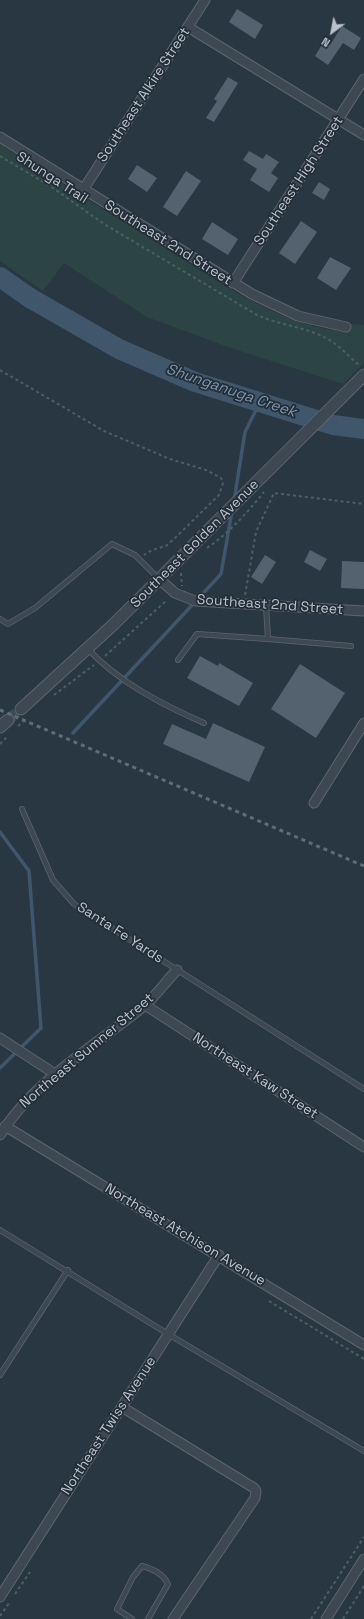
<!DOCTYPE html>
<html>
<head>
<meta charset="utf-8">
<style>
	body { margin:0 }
	#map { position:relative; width:364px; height:1619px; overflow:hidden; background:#293742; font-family:"Space Grotesk",sans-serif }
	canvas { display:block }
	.north { position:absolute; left:312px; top:12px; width:40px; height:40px; -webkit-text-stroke:3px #222d37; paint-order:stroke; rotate:212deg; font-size:11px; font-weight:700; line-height:16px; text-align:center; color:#bac3cc }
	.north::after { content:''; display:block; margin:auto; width:14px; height:18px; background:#bac3cc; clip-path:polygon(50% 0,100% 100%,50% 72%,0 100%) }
</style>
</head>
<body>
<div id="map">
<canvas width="364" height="1619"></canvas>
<div class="north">N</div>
</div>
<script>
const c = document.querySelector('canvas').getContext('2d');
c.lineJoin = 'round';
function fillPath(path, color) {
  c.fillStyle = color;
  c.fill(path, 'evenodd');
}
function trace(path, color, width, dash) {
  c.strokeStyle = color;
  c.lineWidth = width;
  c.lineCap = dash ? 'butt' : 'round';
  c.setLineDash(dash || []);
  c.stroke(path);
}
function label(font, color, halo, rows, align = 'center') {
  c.font = font + ' "Space Grotesk",sans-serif';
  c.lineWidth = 3.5;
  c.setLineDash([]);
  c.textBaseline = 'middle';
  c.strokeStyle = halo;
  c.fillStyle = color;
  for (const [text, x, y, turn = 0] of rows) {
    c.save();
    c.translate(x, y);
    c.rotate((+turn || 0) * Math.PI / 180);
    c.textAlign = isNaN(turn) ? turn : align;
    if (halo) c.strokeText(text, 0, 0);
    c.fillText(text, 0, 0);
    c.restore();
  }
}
fillPath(new Path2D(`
	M0,144L225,286C264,308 304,329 349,332L351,324L364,325V363L343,384L228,347L147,317L64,263L43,291L0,261Z`), '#2c4544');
trace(new Path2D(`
	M234,501L245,432L260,402
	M73,733L221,574L232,511
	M0,832L29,871L41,1028L0,1068`), '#40566a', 3.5);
trace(new Path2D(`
	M0,277L30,298L119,349L195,382L333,425L364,429`), '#40566a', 20);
fillPath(new Path2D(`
	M237,9L263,25L255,39L229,22Z
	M342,26L361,38L354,50L343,43L328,65L315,56L324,41L330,45Z
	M228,77L238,83L214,122L206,118L217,101L214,99Z
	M249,151L263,159L266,154L279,162L271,173L278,178L269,192L250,180L257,169L243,160Z
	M137,165L157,178L147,192L128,179Z
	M186,171L201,181L177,216L163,207Z
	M319,182L330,189L324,200L312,193Z
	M301,221L317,232L295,264L279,253Z
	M212,222L238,239L228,255L202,239Z
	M330,257L351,268L336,290L317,278Z
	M310,550L327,559L320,571L304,562Z
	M265,555L276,562L262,584L251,577Z
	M342,561L364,562V589L341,588Z
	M200,656L218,666L219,663L253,683L239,706L187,678Z
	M300,664L345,693L316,738L271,709Z
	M213,723L265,747L249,782L163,744L172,724L206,739Z`), '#54626f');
trace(new Path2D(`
	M8,720L21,709`), '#3f4c57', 11, [11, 5.5]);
const service = new Path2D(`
	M266,605L268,639L351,646
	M0,619L8,624L35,608L112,544L135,555L159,579
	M87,648C118,682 163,705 204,723
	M178,660L197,634L268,639
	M22,809L53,880L74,904L364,1089
	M0,1230L168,1334L364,1451
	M0,1375L68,1270
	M132,1619L117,1609L133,1577L142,1566C154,1569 163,1574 168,1584L148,1619`);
const minor = new Path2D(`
	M188,27L364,135
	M0,137L252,294L298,316L346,327
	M83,190L205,0
	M233,283L364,79
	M159,579L175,593L195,601L364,611
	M314,803L364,723
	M145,1005L364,1147
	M0,1038L55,1074
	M5,1126L364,1345
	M0,1135C35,1079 94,1047 144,1006C156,996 166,981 177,970
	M122,1407L254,1488L256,1491L255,1498L173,1619
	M0,1597L219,1255
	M326,1619L364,1559`);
const tertiary = new Path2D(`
	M21,709L114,624L364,375
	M0,727L8,720`);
trace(service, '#5b666f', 6);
trace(minor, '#5b666f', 11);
trace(tertiary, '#5b666f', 13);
trace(new Path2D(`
	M0,156L53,188L104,224L257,315C279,325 306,327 328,339C339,345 349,357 359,365
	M0,370L104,431L170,459L206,470L221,478L223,483L219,495L175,538L166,546L152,550L144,555
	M207,548C229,533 247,513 264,492
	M181,573L182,586
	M245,595L256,532L274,493L364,504
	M105,656L167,600
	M54,695L94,665
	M18,726L25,720
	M0,744L8,736
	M269,1301L364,1359
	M15,1594L30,1572
	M0,1616L9,1603
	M311,1619L364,1537
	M343,1619L364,1586`), '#4b6161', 2, [3, 3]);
trace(service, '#3d4852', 4.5);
trace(minor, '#3d4852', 9);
trace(tertiary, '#3d4852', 11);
trace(new Path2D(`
	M0,710L364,866`), '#5f6d78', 3, [4, 4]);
label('14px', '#bac3cc', '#222d37', [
	["Southeast Alkire Street",144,95,-57],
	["Shunga Trail",52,178,33],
	["Southeast High Street",299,181,-57],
	["Southeast 2nd Street",168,243,32],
	["Southeast Golden Avenue",195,544,-45],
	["Southeast 2nd Street",270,605,4],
	["Santa Fe Yards",120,933,33],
	["Northeast Sumner Street",87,1051,-40],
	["Northeast Kaw Street",255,1076,33],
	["Northeast Atchison Avenue",185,1235,31],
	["Northeast Twiss Avenue",109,1426,-57]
]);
label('italic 15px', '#7d96ac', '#222d37', [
	["Shunganuga Creek",231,391,19]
]);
</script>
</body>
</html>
